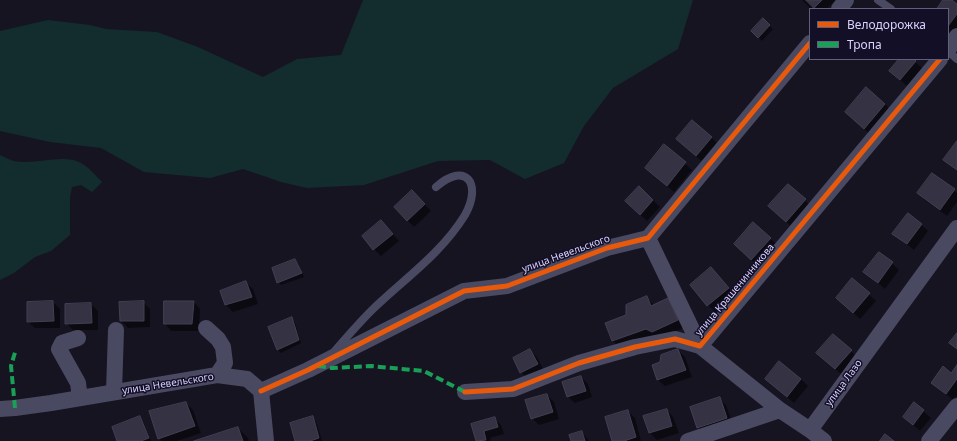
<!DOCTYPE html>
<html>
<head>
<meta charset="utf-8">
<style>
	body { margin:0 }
	#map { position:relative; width:957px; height:441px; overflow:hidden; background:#161421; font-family:"Noto Sans",sans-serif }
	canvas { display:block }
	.legend { position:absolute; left:809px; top:8px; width:140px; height:52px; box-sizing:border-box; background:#130f26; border:1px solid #625e7d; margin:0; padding:5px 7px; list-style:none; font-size:12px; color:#d9d4ff }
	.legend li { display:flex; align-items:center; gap:8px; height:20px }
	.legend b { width:20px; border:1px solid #625e7d }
</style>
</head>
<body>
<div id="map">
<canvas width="957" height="441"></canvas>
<ul class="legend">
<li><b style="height:5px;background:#e8590c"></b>Велодорожка</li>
<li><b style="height:5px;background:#1a9f57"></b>Тропа</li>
</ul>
</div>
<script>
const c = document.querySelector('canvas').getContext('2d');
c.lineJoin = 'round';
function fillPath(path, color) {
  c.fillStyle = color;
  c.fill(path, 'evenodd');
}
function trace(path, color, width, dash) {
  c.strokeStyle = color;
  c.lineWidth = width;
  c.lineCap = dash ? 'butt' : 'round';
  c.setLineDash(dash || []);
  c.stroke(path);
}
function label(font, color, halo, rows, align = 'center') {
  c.font = font + ' "Noto Sans",sans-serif';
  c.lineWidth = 3;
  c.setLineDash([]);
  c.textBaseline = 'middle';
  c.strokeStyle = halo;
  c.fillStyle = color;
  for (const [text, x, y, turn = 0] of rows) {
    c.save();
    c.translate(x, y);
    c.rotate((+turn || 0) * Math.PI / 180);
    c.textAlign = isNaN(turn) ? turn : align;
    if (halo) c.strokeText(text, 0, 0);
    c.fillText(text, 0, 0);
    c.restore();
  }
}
fillPath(new Path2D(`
	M363,0H693L678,49L613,88L584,126L564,163L525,179L490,160L438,161L364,185L307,188L281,182L243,169L210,178L144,172L101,148L50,142L0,131V31L48,20L90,25L106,29L157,32L198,47L263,77L297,59L341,55Z
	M0,155C5,157 10,160 14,161C34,165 54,156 73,160C85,162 94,174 102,182L92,192L81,185L72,187L70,197V235L51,251L35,257L14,273L0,280Z`), '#132c2d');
fillPath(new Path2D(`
	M802,0H835L827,9H816L813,6L811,9Z
	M945,0H950L957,5V30L953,35L948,32V9H938Z
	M763,20L773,29L762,41L752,31Z
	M900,59H912L922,68L907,86L890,71Z
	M885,104L892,111L871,135L853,119Z
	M711,137L718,144L703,162L684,146Z
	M664,145L692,170L674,192L646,168Z
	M933,174L957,193V202L947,216L925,200L918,193Z
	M788,185L812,207L793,228L776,213Z
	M419,198L431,211L414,227L407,220Z
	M653,200L660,207L647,221L633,208Z
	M381,221L399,241L381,256L374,249Z
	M921,224L928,231L914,250L894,234Z
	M770,238L777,245L758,266L742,251Z
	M294,260L298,263L304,277L281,285L278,282Z
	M892,263L899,270L885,289L865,272Z
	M718,275L735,295L715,312L708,305Z
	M852,279L876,301L860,319L844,304Z
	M246,283L253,289L258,304L233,312L226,305L222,292Z
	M646,297L654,305L668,299L674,306L685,327L660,339L620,348L613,341L606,323L627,316Z
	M53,302L60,309V328H35L28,322Z
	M143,302L150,309V327L128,328L121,321L120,303Z
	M194,302L200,309L199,331H171L165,324Z
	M91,304L98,311V330H73L66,323Z
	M292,318L295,322L301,343L281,353L278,350Z
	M678,350L685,357L692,377L665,386L658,380L661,363Z
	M530,351L537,357L544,371L528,379L521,372Z
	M851,351L858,358L842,375L823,358Z
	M957,367V395L953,400L932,382L951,374Z
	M581,377L588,384L592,397L575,403L568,397Z
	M766,379H801L808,386L794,403Z
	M547,395L554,402L559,419L539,425L532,418Z
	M719,398L726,405L733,425L704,434L697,427Z
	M186,403L193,410L201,433L177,441H161L159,438Z
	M914,403L931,418L920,431L904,417Z
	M667,410L673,417L679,433L657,440L650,433Z
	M628,411L635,418L641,441H613Z
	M140,417L143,421L151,441H118Z
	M312,418L316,421L322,441H296Z
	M494,418L501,425L504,434L490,438L491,441H477L472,424Z
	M238,428L248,438L249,441H198Z
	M582,432L589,441H572Z`), '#0007');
const building = new Path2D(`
	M806,0H822L814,8Z
	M943,0H952L957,4V14L948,26V9H937Z
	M763,18L770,25L758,38L751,31Z
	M899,59H914L916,61L900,80L889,71Z
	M866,87L885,104L864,129L845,112Z
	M692,120L712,137L696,156L676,139Z
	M957,141V170L943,160Z
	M664,144L686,162L667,186L645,168Z
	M932,173L955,189L940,210L917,193Z
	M788,184L806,199L786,222L768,206Z
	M639,186L653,200L640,215L625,201Z
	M412,190L425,204L407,221L394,207Z
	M908,213L922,224L907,244L892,234Z
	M381,220L393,234L373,250L362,236Z
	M753,222L771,238L751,260L734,244Z
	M879,252L893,262L878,283L863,272Z
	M295,259L302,273L277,283L272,268Z
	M711,267L729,288L707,306L690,285Z
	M852,278L870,293L853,313L836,298Z
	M246,281L252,297L225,305L220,291Z
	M647,296L651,306L668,298L678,320L652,332L646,329L612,341L605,323L626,315V305Z
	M53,301L54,321L27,322V302Z
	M144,301V321H120L119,302Z
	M164,301H194L192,324H164Z
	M91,303L92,323L65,324V304Z
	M292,317L299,340L277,350L268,327Z
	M957,333V349L949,343Z
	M833,334L852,350L835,369L816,353Z
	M530,349L538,364L520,373L513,358Z
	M678,349L686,370L657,380L652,365L660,362L661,355Z
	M779,361L801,379L787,397L765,379Z
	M957,365V379L946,394L931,383L943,366L951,373Z
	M581,376L586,391L567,397L562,382Z
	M547,394L553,412L531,419L525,400Z
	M720,397L727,418L697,428L690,407Z
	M186,402L195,426L158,439L149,411Z
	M914,402L924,410L913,425L903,417Z
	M667,409L672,426L649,433L643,416Z
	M628,410L636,437L624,441H612L605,417Z
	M140,416L149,438L141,441H117L112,427Z
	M313,416L319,438L310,441H295L290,423Z
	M495,417L498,427L484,431L486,440L476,441L471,424Z
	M238,427L243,441H194Z
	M582,431L585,441H571L569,435Z
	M885,434L894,441H880Z`);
fillPath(building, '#343243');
trace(building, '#433f54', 1);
trace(new Path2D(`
	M878,0L891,9
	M948,51L957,59
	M333,353C345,339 358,324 372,310C404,279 441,254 465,215C482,185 467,160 436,187`), '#4a4962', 8);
trace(new Path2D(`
	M839,9L846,0
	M948,50L957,36
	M648,238L700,346L780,410
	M206,328L218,339L223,347L225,363L217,375
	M78,338L62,343L59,349L78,383L80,398
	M261,391L308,370L464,291L507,286L607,248L648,238L810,43
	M261,391L266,441
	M114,392L116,330
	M465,392L513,389L579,363L635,347L675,339L700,346L940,59
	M0,409L15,408L51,403L217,375L247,379L261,391
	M810,430L824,441
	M688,441L780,410L810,430L957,228
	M929,441L957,406`), '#4a4962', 16);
trace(new Path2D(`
	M318,366L332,368L371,366L424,371L465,392
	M15,408L11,366L16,349`), '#1a9f57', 4, [8, 4]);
trace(new Path2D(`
	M261,391L308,370L464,291L507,286L607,248L648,238L810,43
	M465,392L513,389L579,363L635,347L675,339L700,346L940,59`), '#e8590c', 5);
label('10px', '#d9d4ff', '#130f26', [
	["улица Невельского",566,254,-20],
	["улица Крашенинникова",735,290,-50],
	["улица Лазо",844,383,-54],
	["улица Невельского",168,384,-9]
]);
</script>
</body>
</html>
